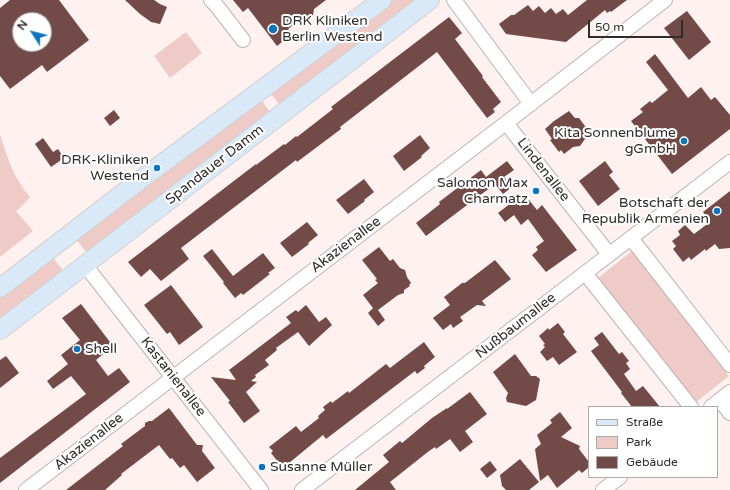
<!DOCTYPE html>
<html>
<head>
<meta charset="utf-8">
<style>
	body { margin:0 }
	#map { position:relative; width:730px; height:490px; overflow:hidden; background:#fef1f0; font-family:"Varela Round",sans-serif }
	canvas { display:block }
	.legend { position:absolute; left:588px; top:406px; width:130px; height:72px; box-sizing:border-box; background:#fff; border:1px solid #adabaa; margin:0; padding:5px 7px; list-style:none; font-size:12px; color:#312c2b }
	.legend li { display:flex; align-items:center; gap:8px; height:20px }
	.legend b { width:20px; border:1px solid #adabaa }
	.north { position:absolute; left:12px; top:12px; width:40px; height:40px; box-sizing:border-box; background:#fff; border:1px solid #adabaa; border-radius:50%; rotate:306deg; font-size:11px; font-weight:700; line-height:16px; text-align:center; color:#312c2b }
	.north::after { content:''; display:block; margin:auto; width:14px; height:18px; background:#0d75c0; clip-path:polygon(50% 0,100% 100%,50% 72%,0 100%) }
	.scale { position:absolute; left:588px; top:20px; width:95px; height:18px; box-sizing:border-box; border:2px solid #312c2b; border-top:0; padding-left:5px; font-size:12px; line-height:14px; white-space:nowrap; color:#312c2b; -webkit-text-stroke:3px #fff; paint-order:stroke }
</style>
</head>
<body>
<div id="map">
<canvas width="730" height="490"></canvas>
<ul class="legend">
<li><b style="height:5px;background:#dae9f8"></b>Straße</li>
<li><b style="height:11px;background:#efcbc7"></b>Park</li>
<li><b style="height:11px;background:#724a47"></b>Gebäude</li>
</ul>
<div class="north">N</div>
<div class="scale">50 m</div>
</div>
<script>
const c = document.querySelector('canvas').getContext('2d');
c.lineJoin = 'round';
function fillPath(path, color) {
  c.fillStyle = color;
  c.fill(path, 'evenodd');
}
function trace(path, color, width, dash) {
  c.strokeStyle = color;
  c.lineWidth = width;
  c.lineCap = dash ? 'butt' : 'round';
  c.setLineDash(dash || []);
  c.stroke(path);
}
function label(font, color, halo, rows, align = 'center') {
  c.font = font + ' "Varela Round",sans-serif';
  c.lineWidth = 4;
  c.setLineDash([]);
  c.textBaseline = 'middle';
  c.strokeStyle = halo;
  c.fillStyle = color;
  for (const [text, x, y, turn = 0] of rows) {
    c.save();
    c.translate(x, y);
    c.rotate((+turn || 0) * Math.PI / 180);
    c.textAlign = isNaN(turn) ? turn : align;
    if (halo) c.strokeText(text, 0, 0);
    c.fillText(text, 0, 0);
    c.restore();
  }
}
fillPath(new Path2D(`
	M393,0H418L281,105L279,104L271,94L274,89Z
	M186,32L202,53L170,78L154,56Z
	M260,100L262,101L270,112L90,253L86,252L76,239Z
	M0,135C9,160 12,175 30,197L22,206L16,211L33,231L0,257Z
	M632,251L729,376L696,402L598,278Z
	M52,256L64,272L0,322V296Z`), '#efcbc7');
fillPath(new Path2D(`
	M10,0H59L89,40L47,72L42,65L10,89L0,76V8ZM20,20H44V44H20Z
	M125,0H154L160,4L167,7L160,24L151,22L140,14Z
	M233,0H326L314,9L313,15L305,22L300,20L288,29L292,34L277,46L248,8L243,12Z
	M587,0H627L611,12L610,11L607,13L605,10L566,42L506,34L499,24L511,15H514L528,5L533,11L539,6L545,13L551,8L556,14L563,9L568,15Z
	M687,11L711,42L689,60L664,28Z
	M449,17L462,33L455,39L483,76L482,77L501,102L493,109L495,112L487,118L437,52L340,127L341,129L297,162L296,160L181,248L189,259L161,281L150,269L141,277L128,262L256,164V165L284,144L285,145L296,136L297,137L333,109L331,107Z
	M655,54L688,98L701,87L711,100L715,97L730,115V129L672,174L631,121L643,112L640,109L650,101L652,103L668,90L646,62Z
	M114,110L120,118L110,126L104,118Z
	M569,111L575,118H579L591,134L585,139L580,146L573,147L564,154L561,150L559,152L550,140L552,139L545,129L554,121Z
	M420,135L430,148L421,156L422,157L404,171L393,156Z
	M43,138L53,152L58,149L64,158L51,167L35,144Z
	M507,161L514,170L504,177L512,187L503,194L495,184L426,236L416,223L440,204L439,202L481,170L486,177Z
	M605,161L613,172L609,175L620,189L598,206L579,181Z
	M364,179L374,192L364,200L365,201L348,214L336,200Z
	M730,191V248L719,249L715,244L706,251L705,249L691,260L689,257L683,262L673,249L676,246L672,241L680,235L678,231L685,225L694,234L710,222L703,212Z
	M515,200L520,206L529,200L537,210L542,205L577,250L546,272L532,255L538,250L536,247L544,241L528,219L521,225L514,215L505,222L498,213Z
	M307,222L318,235L308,243L309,244L292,257L280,243Z
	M379,247L390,261L393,259L400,268L405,270L407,277L411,283L409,285L410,286L404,290V293L398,295L378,310L385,320L378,326L368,313L373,308L363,295L378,283L375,280L377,279L362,260Z
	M212,249L233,276L263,253L275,268L268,273L270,274L243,295L241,293L235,298L223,283L224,282L203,256Z
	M495,260L511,279L482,301L486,306L477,305L460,317L463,321L453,328L451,324L443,330L433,318L450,305L444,297L462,283H465Z
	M171,285L203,327L179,345L170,332L167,334L144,305Z
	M81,304L113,346L96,360L108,376L119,368L130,382L0,483V458L86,394L71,376L53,389L47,381L68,364L61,355L80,340L62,318Z
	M306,305L319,322L326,317L332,325L309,346L298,332L276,348L277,350L265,360L269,365L255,375L256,377L251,381L257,382L246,392L260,411L244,423L228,402L230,401L211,377L236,380L229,370L291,323L286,317L296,310L298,312Z
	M558,323L565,332L563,334L577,352L559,365L553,357L547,361L540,352L545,347L543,345L545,344L539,336L548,328L549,330Z
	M602,332L619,354L622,352L629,361L626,363L630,369L624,374L636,391L643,386L660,407H632L621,393L622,392L591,351L599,345L594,338Z
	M424,342L435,357L424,366L425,368L417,374L415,371L326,439L323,435L283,468L271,453L273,451L269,447L296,426L301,432L319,418L318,416L325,410L323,407L331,401L332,403L348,391L349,393L386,364L390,368Z
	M515,354L531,376H536L540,379L536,400L526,406L507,402L506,398L508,393L493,372Z
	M6,356L19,373L0,388V360Z
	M470,392L487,414L465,431L473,442L460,452L450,439L436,449L435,447L429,451L390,482L396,490H355L389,462L383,455L400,441L402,443L432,418L447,408V409Z
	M169,408L197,445H203L202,451L215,468L197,482L184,465L180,468L172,458L170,459L159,445L121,474L122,475L105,490H66L123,446L121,444L145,426V423L149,421H152Z
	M560,412L572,428L561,437L580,446L579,449L589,462V467L582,473L579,470L557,488L548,475L540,481L535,449L541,444L537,435L552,423L550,420Z
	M520,459L539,482L529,490H506L502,486L500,475Z
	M490,461L497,470L487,478L480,469Z`), '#724a47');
const minor = new Path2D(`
	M211,0L216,5L243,40
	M454,0L531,104
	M506,123L609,254
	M631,238L730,365
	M85,265L261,490
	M585,273L691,407
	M720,400L730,413
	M711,407L730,392
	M26,490L506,123L665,0
	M302,490L730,162
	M603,490L620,477`);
const major = new Path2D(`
	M0,288L136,183L382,0
	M0,330L430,0`);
trace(minor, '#beb3b1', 16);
trace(major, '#d2d1d0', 20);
trace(minor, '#fff', 14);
trace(major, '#dae9f8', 18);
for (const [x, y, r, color] of [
	[273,29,5,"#0d75c0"],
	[684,141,4,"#0d75c0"],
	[157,168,4,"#0d75c0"],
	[536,191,4,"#0d75c0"],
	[717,211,4,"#0d75c0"],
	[77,349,4,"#0d75c0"],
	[262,467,4,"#0d75c0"]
]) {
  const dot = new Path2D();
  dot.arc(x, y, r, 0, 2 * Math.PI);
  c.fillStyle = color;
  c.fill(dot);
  trace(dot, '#fff', 1.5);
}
label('14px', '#312c2b', '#fff', [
	["DRK Kliniken",282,21,"left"],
	["Berlin Westend",282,37,"left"],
	["Kita Sonnenblume",676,133],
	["gGmbH",676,149],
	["DRK-Kliniken",149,160],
	["Westend",149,176],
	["Salomon Max",528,183],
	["Charmatz",528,199],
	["Botschaft der",709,203],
	["Republik Armenien",709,219],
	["Shell",85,349,"left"],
	["Susanne Müller",270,467,"left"]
], 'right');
label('14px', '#312c2b', '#fff', [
	["Spandauer Damm",215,165,-38],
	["Lindenallee",543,170,52],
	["Akazienallee",346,245,-37],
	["Nußbaumallee",516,326,-38],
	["Kastanienallee",173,377,52],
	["Akazienallee",89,442,-38]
]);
</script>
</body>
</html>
